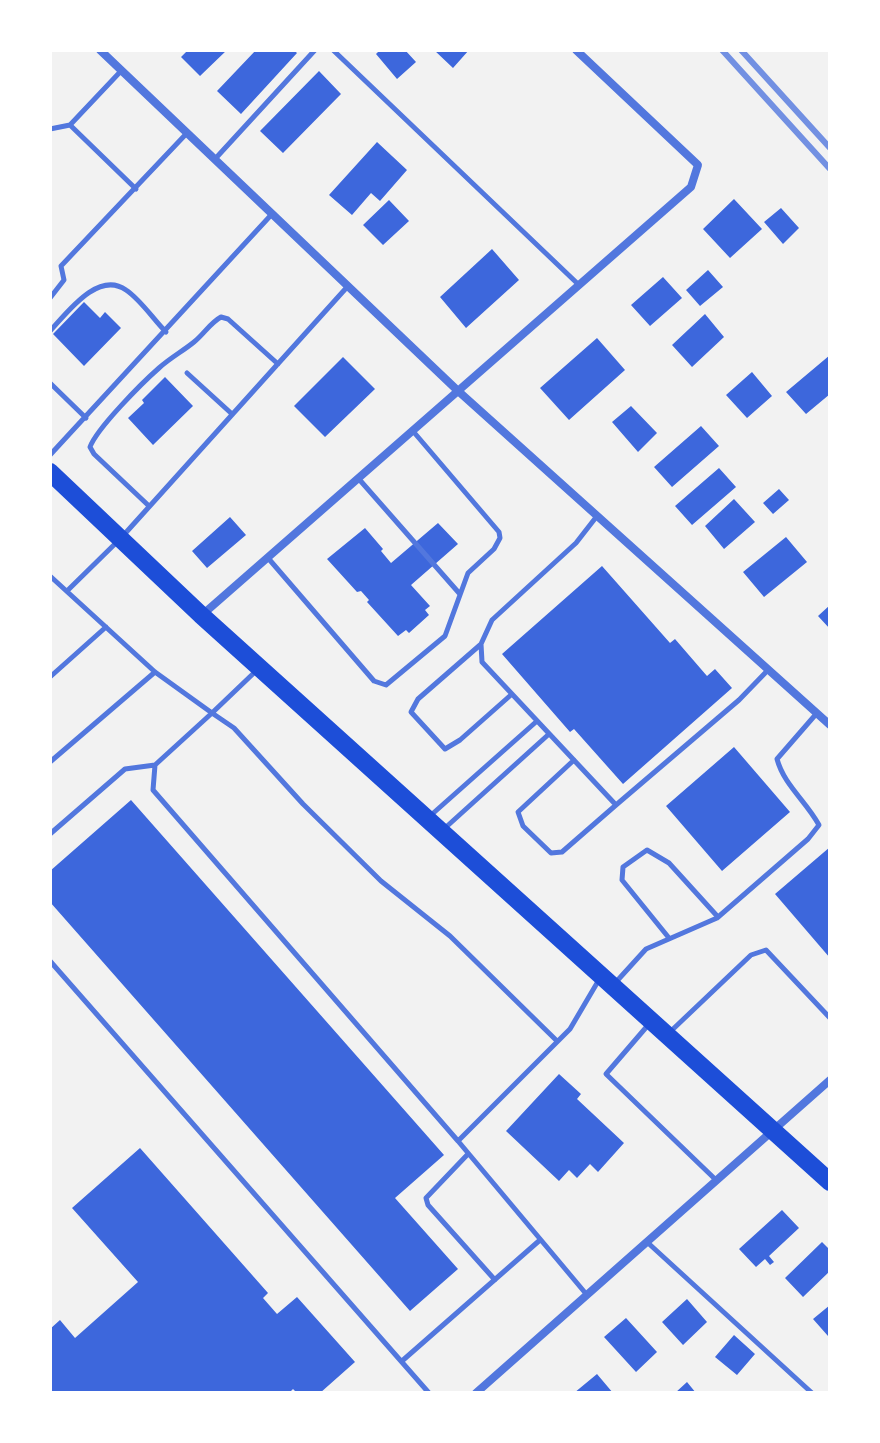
<!DOCTYPE html>
<html>
<head>
<meta charset="utf-8">
<style>
	body { margin:0 }
	#map { position:relative; width:880px; height:1443px; overflow:hidden; background:#f2f2f2; font-family:Lato,sans-serif }
	canvas { display:block }
	.frame { position:absolute; inset:0; border:52px solid #fff; pointer-events:none }
</style>
</head>
<body>
<div id="map">
<canvas width="880" height="1443"></canvas>
<div class="frame"></div>
</div>
<script>
const c = document.querySelector('canvas').getContext('2d');
c.lineJoin = 'round';
function fillPath(path, color) {
  c.fillStyle = color;
  c.fill(path, 'evenodd');
}
function trace(path, color, width, dash) {
  c.strokeStyle = color;
  c.lineWidth = width;
  c.lineCap = dash ? 'butt' : 'round';
  c.setLineDash(dash || []);
  c.stroke(path);
}
fillPath(new Path2D(`
	M188,50H227L200,76L181,57Z
	M256,50H294L297,53L241,114L217,91Z
	M380,50H405L416,62L397,79L376,54Z
	M434,50H469L453,68Z
	M319,71L341,94L283,153L260,131Z
	M377,142L407,170L380,201L371,193L352,215L329,195Z
	M734,199L762,229L730,258L703,229Z
	M389,200L409,221L383,245L363,225Z
	M781,208L799,228L783,244L764,222Z
	M492,249L519,280L466,328L440,297Z
	M708,270L723,287L700,306L686,290Z
	M663,277L682,298L650,326L631,305Z
	M84,302L100,318L105,312L121,328L84,366L53,334Z
	M705,314L724,337L692,367L672,345Z
	M597,338L625,370L569,420L540,388Z
	M830,355V394L806,414L786,392Z
	M343,357L375,389L325,437L294,406Z
	M752,372L772,396L747,418L726,395Z
	M165,377L193,406L153,445L128,418L144,403L142,400Z
	M631,406L657,433L638,452L612,422Z
	M701,426L719,446L672,487L654,467Z
	M719,468L736,487L692,525L675,506Z
	M779,489L789,500L773,514L763,503Z
	M734,499L755,522L724,549L705,526Z
	M230,517L246,535L207,568L192,551Z
	M438,523L458,544L411,585L430,606L425,610L429,615L409,633L406,630L398,636L367,602L369,600L361,591L357,592L327,559L365,528L383,549L381,551L391,563Z
	M786,537L807,562L764,597L743,572Z
	M602,566L670,643L675,639L707,676L715,669L732,688L623,784L574,729L570,732L502,654Z
	M830,605V629L818,616Z
	M734,747L790,812L722,871L666,806Z
	M131,800L444,1155L395,1198L458,1269L410,1311L50,902V871Z
	M830,847V958L775,894Z
	M559,1074L581,1094L577,1099L624,1143L598,1172L590,1164L577,1178L569,1170L559,1181L506,1131Z
	M140,1148L268,1293L263,1298L277,1314L297,1297L355,1362L320,1393H297L293,1389L289,1393H50V1329L60,1320L75,1338L138,1282L72,1208Z
	M782,1210L799,1228L769,1256L774,1262L770,1265L765,1259L756,1267L739,1249Z
	M822,1242L830,1250V1271L803,1297L785,1278Z
	M687,1299L707,1322L683,1345L662,1322Z
	M830,1305V1334L828,1336L813,1319Z
	M626,1318L657,1352L636,1372L604,1337Z
	M734,1335L755,1354L737,1375L715,1357Z
	M597,1374L613,1393H574Z
	M687,1382L696,1393H675Z`), '#3d67dc');
trace(new Path2D(`
	M333,50L579,285
	M121,71L70,125L136,189
	M50,129L70,125
	M215,159L315,50
	M50,298L64,280L61,266L187,133
	M50,331C67,313 98,270 126,290C141,300 153,319 166,332
	M187,373L232,414
	M50,383L86,418
	M50,455L272,214
	M358,478L459,593
	M149,506L94,454L90,447C97,428 143,382 159,368C170,358 183,351 194,342C204,334 210,323 221,317L228,319L278,364
	M597,516L576,543L492,620L481,644L482,662L616,805L739,700L768,670
	M268,558L374,681L386,685L445,636L468,573L494,549L500,538L499,532L412,430
	M50,576L155,672L212,713L257,670
	M67,591L121,538L348,286
	M480,645L418,699L411,712L445,749L460,740L512,694
	M50,677L106,627
	M574,760L518,812L523,826L551,853L562,852L616,805
	M50,762L155,672
	M430,816L537,721
	M445,828L549,734
	M50,834L125,769L155,765
	M669,938L622,880L623,867L647,850L669,863L718,917
	M50,961L429,1393
	M616,982L646,949L717,918L808,839L819,825C806,801 784,785 777,759L817,713
	M649,1024L606,1074L716,1180
	M671,1031L751,955L766,950L830,1018
	M458,1141L153,790L155,765L212,713L234,728L303,804L381,881L450,936L557,1041
	M468,1154L426,1198L428,1205L495,1280
	M647,1242L812,1393
	M587,1295L458,1141L570,1029L600,978
	M402,1361L540,1240`), '#5277de', 5);
trace(new Path2D(`
	M100,50L457,390L830,725
	M202,615L691,187L698,165L576,50
	M476,1393L830,1080`), '#5277de', 8);
trace(new Path2D(`
	M50,472L201,615L830,1182`), '#1d4ed8', 18);
trace(new Path2D(`
	M722,50L830,169
	M741,50L830,148`), '#7290e2', 6);
</script>
</body>
</html>
